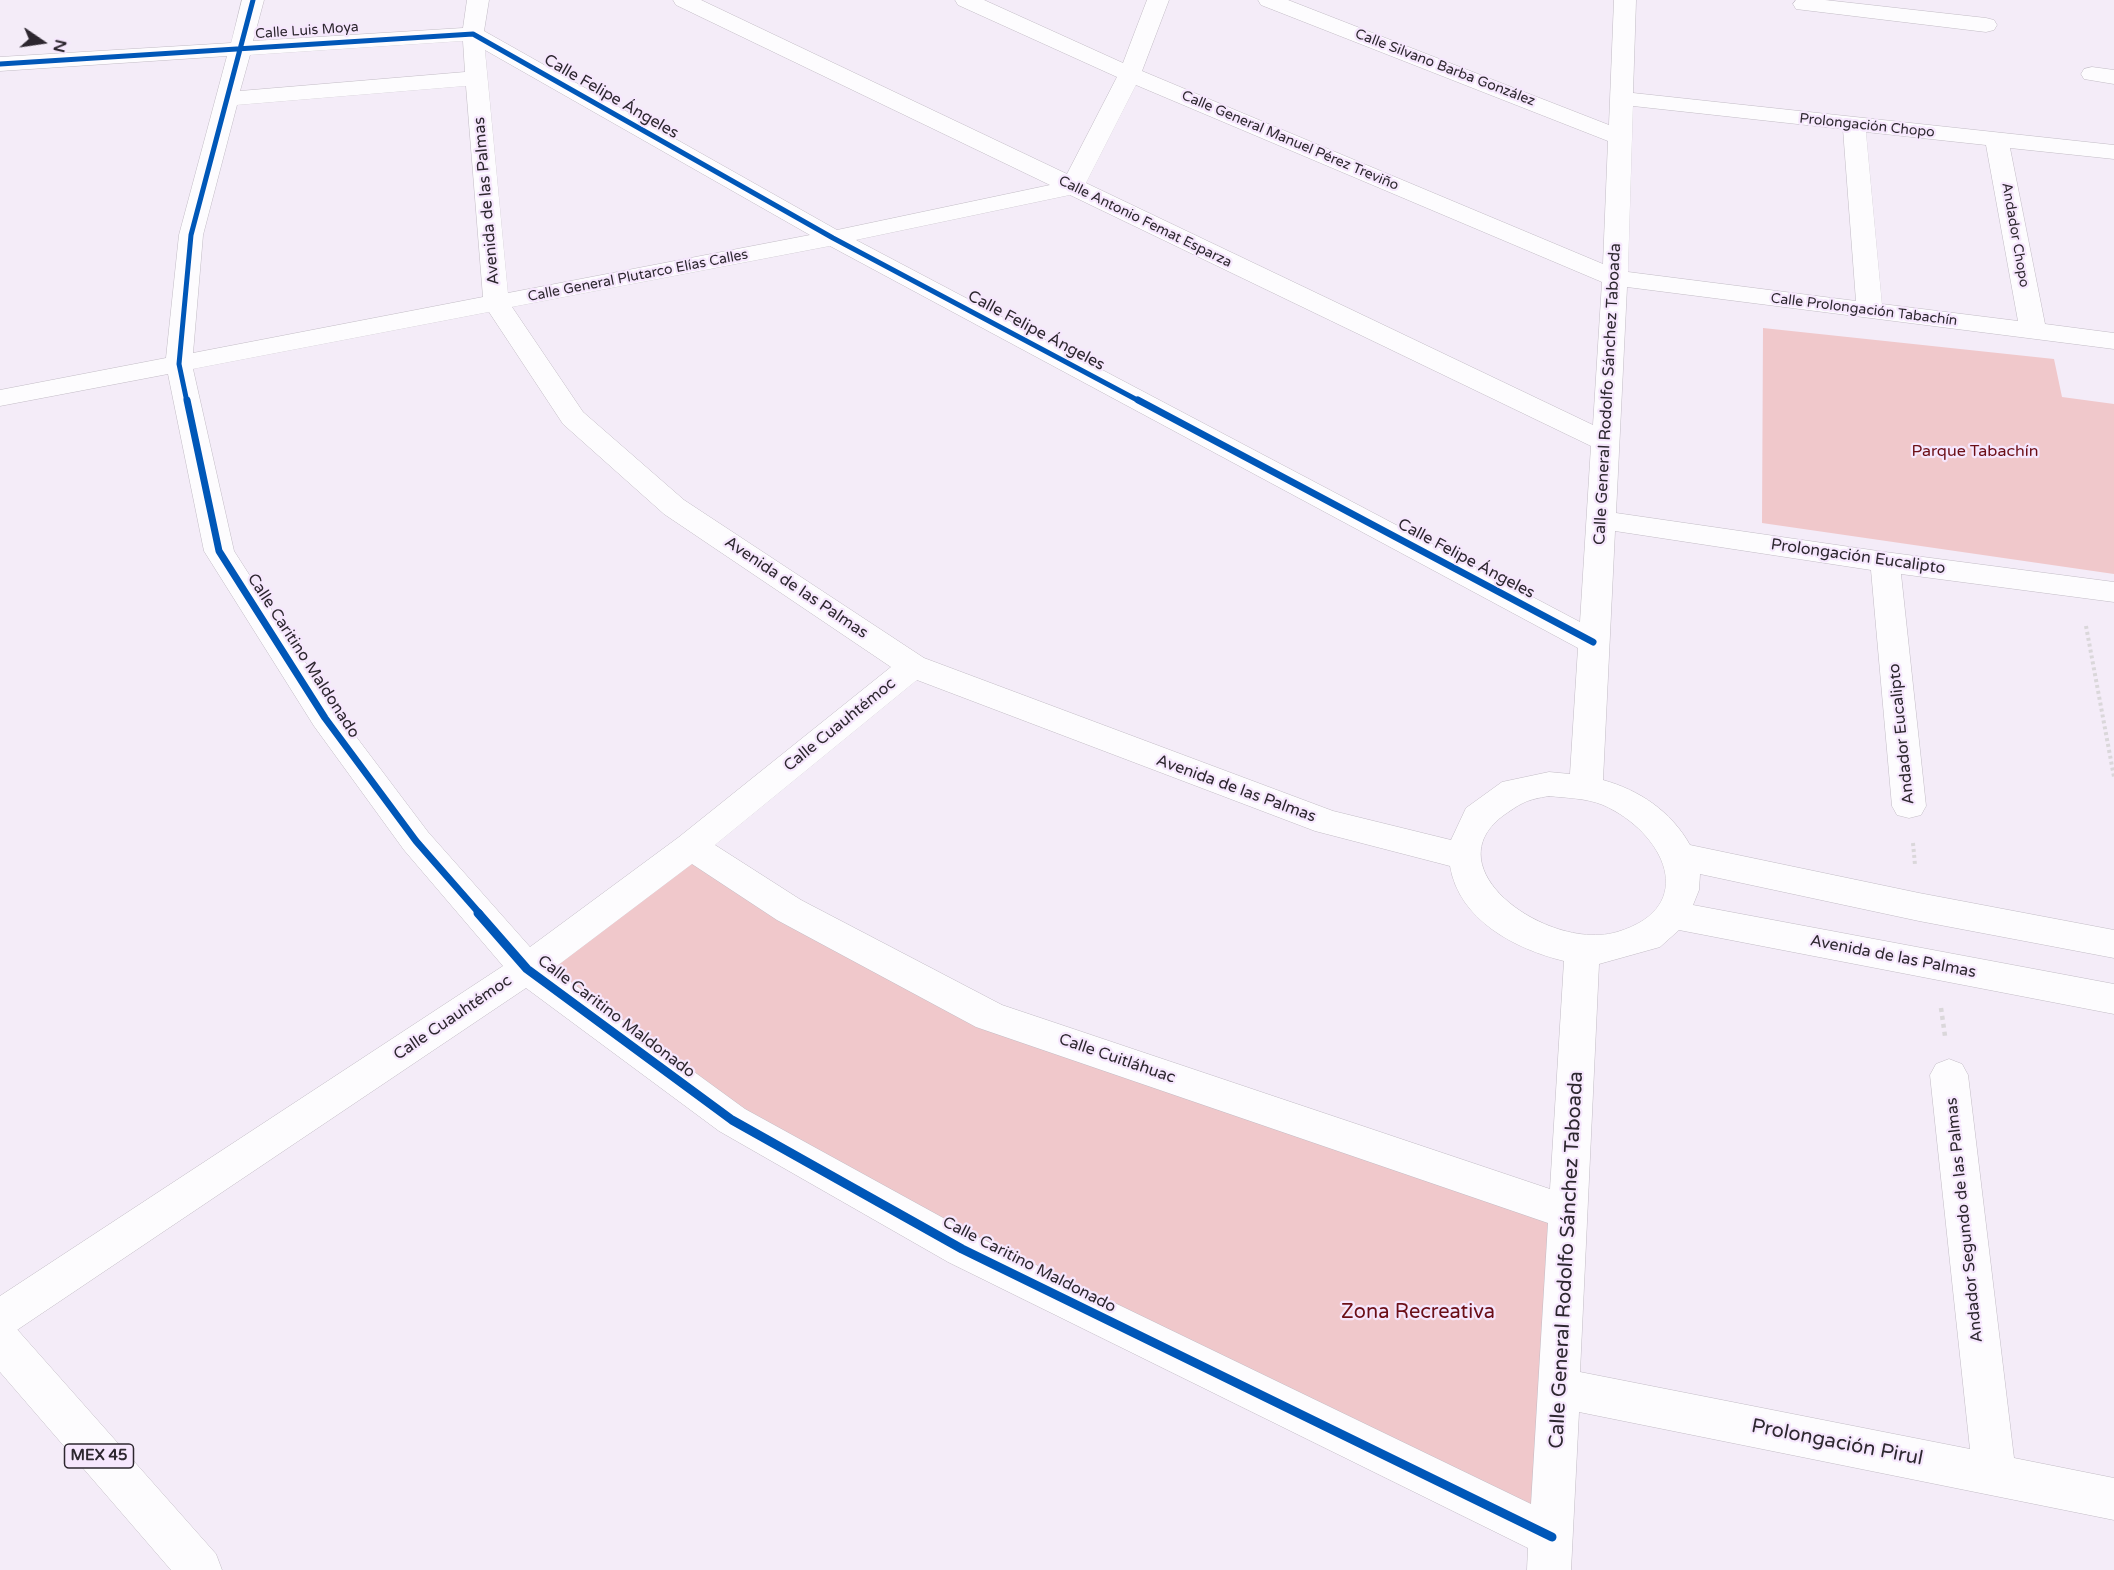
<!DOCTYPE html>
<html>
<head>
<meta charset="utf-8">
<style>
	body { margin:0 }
	#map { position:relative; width:2114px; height:1570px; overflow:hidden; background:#f4ecf8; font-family:"Varela Round",sans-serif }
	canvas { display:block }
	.north { position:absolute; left:12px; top:12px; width:60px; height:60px; -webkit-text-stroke:4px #f6e7fd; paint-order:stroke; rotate:103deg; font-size:16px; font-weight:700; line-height:24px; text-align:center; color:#2d272f }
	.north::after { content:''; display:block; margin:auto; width:21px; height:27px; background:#2d272f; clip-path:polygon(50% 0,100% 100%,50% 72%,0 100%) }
</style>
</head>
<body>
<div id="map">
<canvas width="2114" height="1570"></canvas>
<div class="north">N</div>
</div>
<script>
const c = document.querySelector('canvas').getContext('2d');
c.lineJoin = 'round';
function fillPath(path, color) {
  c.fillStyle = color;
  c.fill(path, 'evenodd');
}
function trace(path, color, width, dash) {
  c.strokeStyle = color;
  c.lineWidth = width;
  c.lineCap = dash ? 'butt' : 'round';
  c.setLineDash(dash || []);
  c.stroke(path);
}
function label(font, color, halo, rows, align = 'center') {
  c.font = font + ' "Varela Round",sans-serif';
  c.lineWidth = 4.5;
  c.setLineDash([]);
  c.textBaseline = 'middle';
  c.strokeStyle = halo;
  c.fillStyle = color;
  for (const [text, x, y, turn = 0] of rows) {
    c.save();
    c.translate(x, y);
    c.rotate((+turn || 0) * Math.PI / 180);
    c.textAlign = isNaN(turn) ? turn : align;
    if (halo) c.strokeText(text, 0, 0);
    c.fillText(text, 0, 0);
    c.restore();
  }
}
fillPath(new Path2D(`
	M1763,328L2054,359L2062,397L2114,404V574L1762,523Z
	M691,846L989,1016L1569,1213L1552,1537L962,1249L527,969Z`), '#f0c8cb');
const minor = new Path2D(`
	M242,0H264L253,41L463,28L467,0H489L484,31L837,230L1050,185L676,5L673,0H701L1067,174L1117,77L958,5L955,0H984L1123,63L1147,0H1169L1142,71L1603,264L1608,141L1261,5L1258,0H1288L1609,125L1614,0H1636L1633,93L2114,145V159L2010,148L2045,324L2114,333V349L1627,287L1616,513L1885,552L2114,582V602L1901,574L1926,806L1921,815L1909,818L1897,815L1892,806L1871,570L1615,531L1603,780C1639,790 1671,811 1690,845L1919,893L2114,930V958L1919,921L1700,874L1699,890L1693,905L2114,984V1014L1679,930L1660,947L1599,964L1580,1372L1970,1449L1930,1075L1936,1064L1949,1059L1962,1064L1968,1075L2014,1458L2114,1478V1520L1579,1412L1571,1570H1527L1528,1548L948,1262L719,1131L526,988L14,1332L0,1338V1296L503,966L404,850L314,726L204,551L168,374L0,406V390L166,358L179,235L227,56L0,71V57L231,43ZM463,41L465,72L240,91L250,55ZM485,50L810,235L508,293ZM1136,85L1602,282L1593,425L1086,183ZM466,86L483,297L193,353L203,235L237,105ZM1633,106L1843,129L1856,301L1628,272ZM1866,132L1986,145L2018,321L1882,304ZM1070,195L1591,446L1580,622L856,240ZM830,246L1578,648L1570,774L1549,772L1502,782L1466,808L1451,840L1333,811L924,658L684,500L583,412L512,307ZM489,312L563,424L664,514L891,667L679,837L530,947L428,832L336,710L234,551L193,369ZM917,680L1315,831L1450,866C1459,920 1515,949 1564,961L1550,1189L1002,1005L801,900L715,845ZM1549,796C1566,798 1586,798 1603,805C1664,832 1701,907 1617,932C1550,952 1430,869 1504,815C1523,802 1526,800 1549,796ZM692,864L777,920L976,1027L1548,1223L1531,1504L976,1236L745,1109L553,969Z
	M1796,0H1825L1986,18L1994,20L1997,25L1994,30L1986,32L1804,10L1796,9L1793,4Z
	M2092,67L2114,70V84L2084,79L2081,74L2084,69Z`);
const major = new Path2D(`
	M0,1322L15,1327L216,1554L222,1570H171L0,1372Z`);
trace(minor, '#c2bcc5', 1);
trace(major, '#c2bcc5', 1);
trace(new Path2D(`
	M2086,626L2114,777
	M1913,843L1915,865`), '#dad7da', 4, [3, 3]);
trace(new Path2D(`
	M1941,1008L1945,1036`), '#dad7da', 4.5, [4, 4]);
fillPath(minor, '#fdfcfe');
fillPath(major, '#fdfcfe');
trace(new Path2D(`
	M0,64L473,34L833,238L1141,402
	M187,402L179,364L191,235L253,0`), '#0057b8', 5);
trace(new Path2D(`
	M187,400L219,551L325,718L416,841L480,914
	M1138,400L1593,642`), '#0057b8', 7);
trace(new Path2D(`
	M478,913L527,969L732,1120L962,1249L1552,1537`), '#0057b8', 9);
label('14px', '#2d272f', '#f6e7fd', [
	["Calle Luis Moya",307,31,-4],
	["Calle Silvano Barba González",1445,68,21],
	["Prolongación Chopo",1867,126,6],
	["Calle General Manuel Pérez Treviño",1290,141,23],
	["Calle Antonio Femat Esparza",1145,222,26],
	["Andador Chopo",2015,235,80],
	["Calle General Plutarco Elías Calles",638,276,-11],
	["Calle Prolongación Tabachín",1864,310,7]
]);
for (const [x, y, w] of [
	[99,1456,69]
]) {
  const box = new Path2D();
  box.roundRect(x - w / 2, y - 12, w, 24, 4.5);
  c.fillStyle = '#f6e7fd';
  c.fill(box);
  trace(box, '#2d272f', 1.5);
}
label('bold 15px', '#2d272f', null, [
	["MEX 45",99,1456]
]);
label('16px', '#2d272f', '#f6e7fd', [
	["Calle Felipe Ángeles",611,97,30],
	["Avenida de las Palmas",487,201,-95],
	["Calle Felipe Ángeles",1036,331,28],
	["Calle General Rodolfo Sánchez Taboada",1608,394,-87],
	["Prolongación Eucalipto",1858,557,8],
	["Calle Felipe Ángeles",1466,559,28],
	["Avenida de las Palmas",796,588,34],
	["Calle Caritino Maldonado",303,656,57],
	["Calle Cuauhtémoc",840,725,-39],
	["Andador Eucalipto",1902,734,-96],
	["Avenida de las Palmas",1236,789,20],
	["Avenida de las Palmas",1893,957,11],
	["Calle Caritino Maldonado",616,1017,37],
	["Calle Cuauhtémoc",453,1018,-34],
	["Calle Cuitláhuac",1117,1059,19],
	["Andador Segundo de las Palmas",1965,1220,-96],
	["Calle Caritino Maldonado",1029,1265,27]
]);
label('16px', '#6b0e16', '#f6e7fd', [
	["Parque Tabachín",1975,452]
]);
label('20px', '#2d272f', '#f6e7fd', [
	["Calle General Rodolfo Sánchez Taboada",1567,1260,-87],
	["Prolongación Pirul",1837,1443,11]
]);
label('20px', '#6b0e16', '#f6e7fd', [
	["Zona Recreativa",1418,1313]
]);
</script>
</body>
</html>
